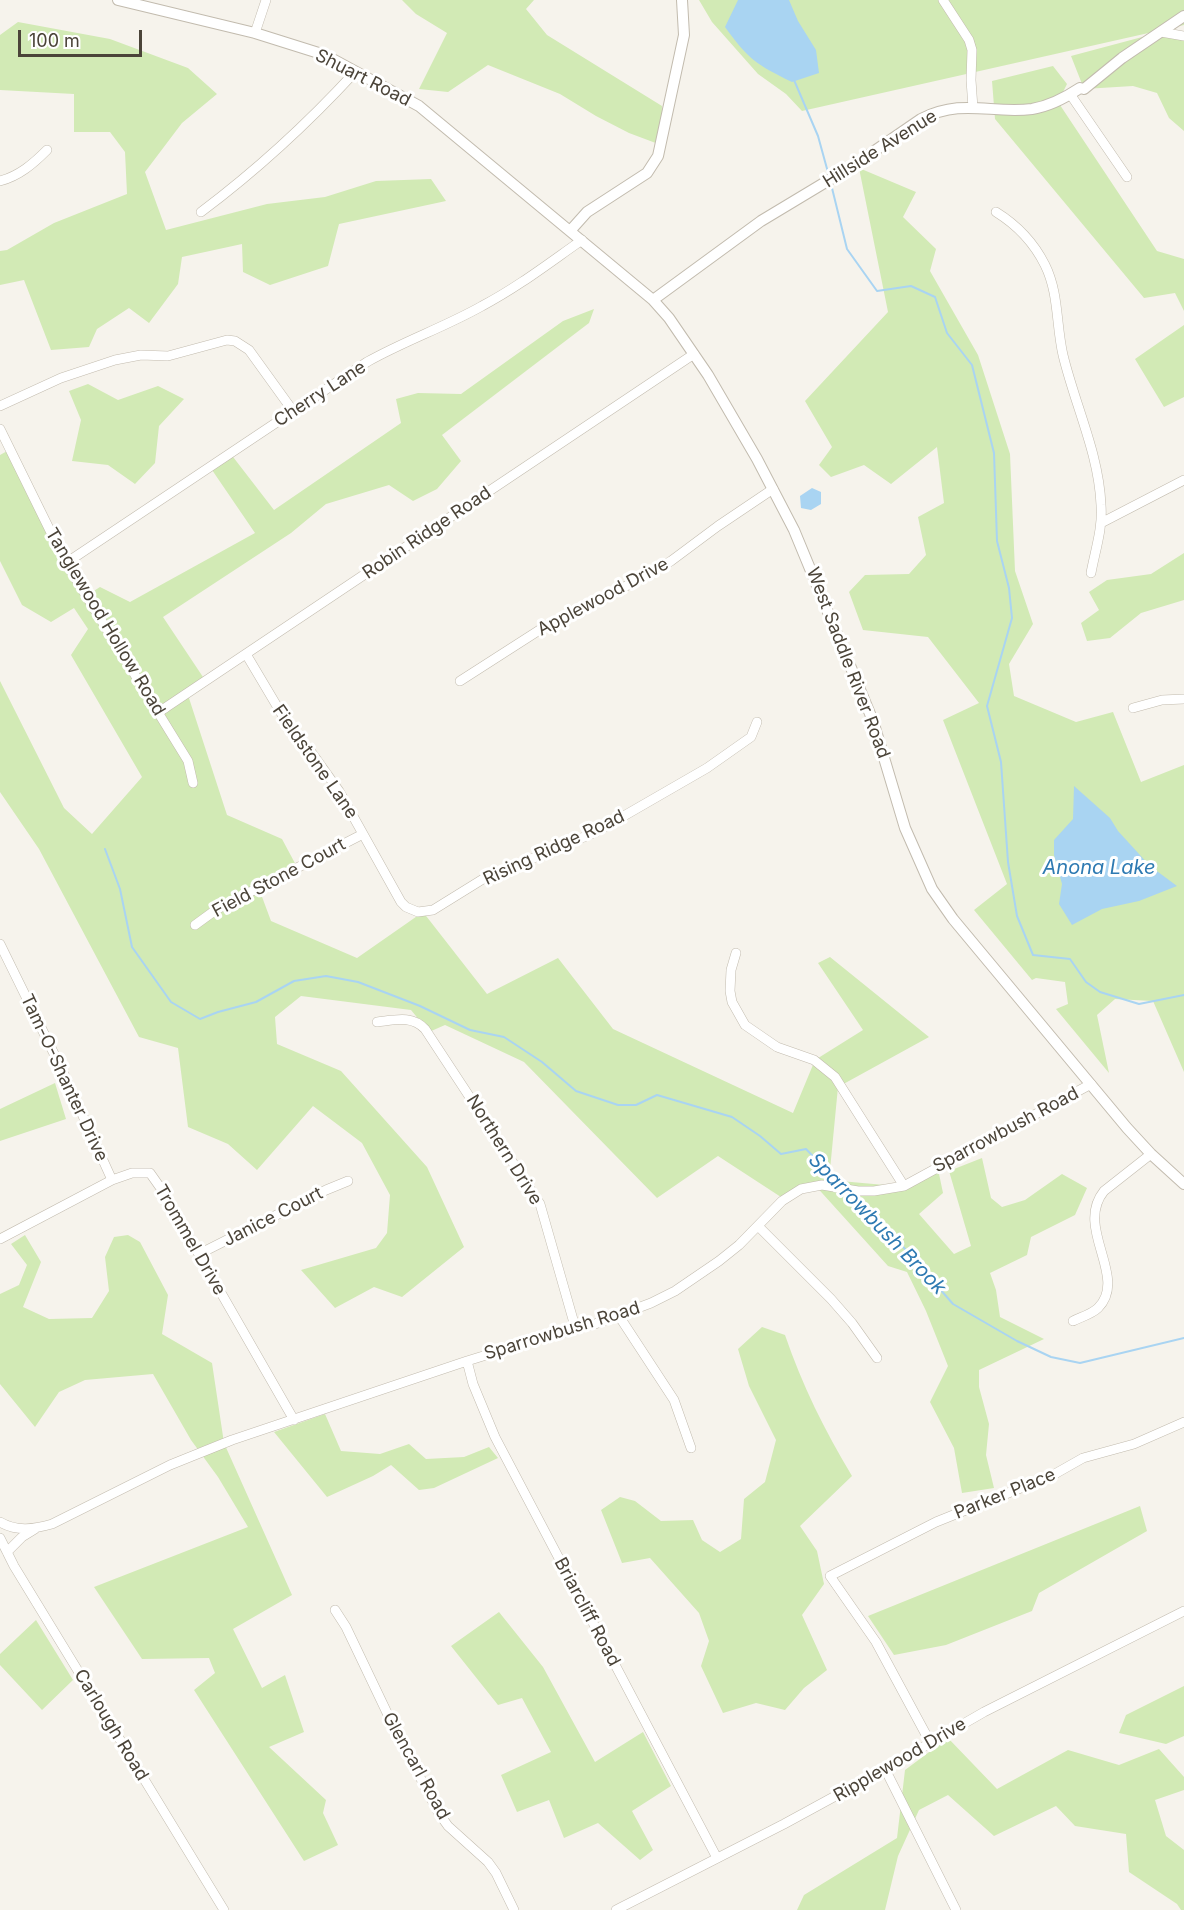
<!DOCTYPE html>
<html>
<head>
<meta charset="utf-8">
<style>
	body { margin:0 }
	#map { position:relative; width:1184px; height:1910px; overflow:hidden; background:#f6f3ec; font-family:Inter,sans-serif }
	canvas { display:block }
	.scale { position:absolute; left:18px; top:30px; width:124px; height:27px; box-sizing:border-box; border:3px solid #4b4439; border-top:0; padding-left:8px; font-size:18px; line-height:21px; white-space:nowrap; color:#4b4439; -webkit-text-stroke:4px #fff; paint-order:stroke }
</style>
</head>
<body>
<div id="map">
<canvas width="1184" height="1910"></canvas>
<div class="scale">100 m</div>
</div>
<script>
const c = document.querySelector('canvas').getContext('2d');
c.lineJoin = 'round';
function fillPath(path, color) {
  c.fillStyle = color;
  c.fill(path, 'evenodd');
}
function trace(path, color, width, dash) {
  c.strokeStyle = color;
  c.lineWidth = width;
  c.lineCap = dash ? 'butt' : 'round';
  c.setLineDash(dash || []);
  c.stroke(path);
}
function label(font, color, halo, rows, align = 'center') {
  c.font = font + ' Inter,sans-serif';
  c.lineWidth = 6;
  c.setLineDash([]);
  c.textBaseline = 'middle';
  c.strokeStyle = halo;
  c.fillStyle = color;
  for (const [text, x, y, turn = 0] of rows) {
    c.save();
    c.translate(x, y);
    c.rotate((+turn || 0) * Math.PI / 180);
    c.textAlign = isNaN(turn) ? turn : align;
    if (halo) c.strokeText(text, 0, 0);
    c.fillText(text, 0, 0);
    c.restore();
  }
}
fillPath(new Path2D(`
	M402,0H534L526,9L547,35L662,106L661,145L629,133L596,116L560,94L488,65L448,92L419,89L447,33L416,14Z
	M699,0H1184V25L802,111L786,94L758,74L712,22Z
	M18,22L110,39L188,68L217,94L182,123L145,172L166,230L267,204L325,197L376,181L431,179L446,201L339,224L328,266L270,285L243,272L242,244L182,257L178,284L149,323L129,308L97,329L89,347L51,350L24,280L0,285V251L7,250L54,223L127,194L125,152L110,132H74V94L0,90V35Z
	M1161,32L1184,36V131L1169,118L1157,93L1133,86L1084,89L1071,56Z
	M1053,66L1067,84L1058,102L1157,251L1184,259V311L1175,293L1144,298L995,119L992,81Z
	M859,168L916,192L903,217L936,249L930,271L978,355L1010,454L1015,571L1033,624L1009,664L1014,696L1076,722L1113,712L1141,782L1184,765V1072L1153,1001L1115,999L1097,1015L1109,1073L1056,1009L1068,1004L1065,982L1036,978L1032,980L974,910L1007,884L943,720L979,703L928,637L863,630L849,592L865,575L909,574L926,555L918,517L944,503L937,447L891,484L864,465L831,477L819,465L832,447L805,401L888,312Z
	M594,309L589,323L442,435L461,461L437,489L413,501L389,485L326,504L291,533L163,617L205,680L187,692L227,815L282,839L297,867L258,886L271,921L357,958L423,912L487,994L558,958L613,1029L793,1113L815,1060L863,1030L818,963L830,957L929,1037L838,1087L829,1180L907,1187L938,1169L943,1193L919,1214L954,1254L971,1246L949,1171L982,1158L991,1198L1002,1207L1025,1200L1062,1174L1087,1188L1075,1215L1031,1237L1027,1255L990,1273L996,1290L1000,1317L1044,1339L979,1370V1387L989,1424L986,1455L994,1488L962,1493L954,1448L930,1402L948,1366L926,1311L907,1272L888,1266L813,1183L784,1199L718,1156L657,1198L524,1062L445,1025L429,1032L411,1010L301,996L275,1017L277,1044L341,1071L427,1167L464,1247L402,1297L374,1287L335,1308L301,1270L376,1248L387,1233L390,1195L362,1143L313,1106L257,1170L228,1144L188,1127L178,1048L139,1037L39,849L0,792V681L64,808L92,834L142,777L71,655L88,629L74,608L51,622L22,605L0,561V455L9,450L89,594L100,587L130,602L255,533L210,467L230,453L274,510L401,423L396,399L418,393L461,394L563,321Z
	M1184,325V397L1164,407L1135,359Z
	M88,384L118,400L158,386L184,399L159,426L155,463L135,484L108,465L72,461L81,420L69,391Z
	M1184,553V600L1141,613L1110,638L1087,641L1081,623L1099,610L1089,592L1107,580L1151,574Z
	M55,1083L66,1119L0,1141V1109Z
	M25,1235L41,1262L23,1307L49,1319L92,1318L109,1291L105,1257L114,1237L128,1235L140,1242L168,1295L162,1334L212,1363L224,1443L292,1595L233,1629L262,1688L285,1675L304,1732L269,1747L326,1800L323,1813L338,1845L304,1861L194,1690L215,1673L209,1658L142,1659L94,1587L248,1527L218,1477L191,1440L153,1374L85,1380L59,1392L35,1427L0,1384V1294L19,1285L27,1265L11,1244Z
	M762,1327L785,1335C802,1385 825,1431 852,1476L800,1526L817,1551L824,1584L802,1615L827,1670L804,1688L785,1710L756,1703L723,1713L701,1666L709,1641L699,1613L650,1558L622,1563L601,1510L620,1497L635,1501L661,1521L693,1520L702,1540L720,1552L741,1539L744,1499L765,1482L776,1440L749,1386L738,1349Z
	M325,1414L341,1451L380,1454L409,1444L426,1459L464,1457L489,1447L498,1458L434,1488L419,1490L391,1465L373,1476L327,1497L274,1432Z
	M1140,1506L1147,1531L1039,1593L1032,1611L946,1645L894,1655L868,1616Z
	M499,1612L543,1667L595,1762L643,1732L671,1786L632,1811L653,1850L640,1860L598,1823L564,1838L549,1800L517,1812L501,1775L551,1752L522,1698L498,1705L451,1646Z
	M36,1620L73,1680L42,1710L0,1665V1654Z
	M1184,1686V1736L1166,1744L1119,1733L1126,1715Z
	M948,1738L997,1789L1068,1750L1119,1765L1159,1749L1184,1777V1790L1155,1800L1166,1836L1184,1850V1910H1181L1177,1904L1129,1872L1126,1834L1075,1826L1056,1806L994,1836L948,1795L919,1810L898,1856L885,1910H797L804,1895L897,1838L905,1770Z`), '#d2eab5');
fillPath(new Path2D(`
	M738,0H789L798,21L816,50L819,73L792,82C757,65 748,59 725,27Z
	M812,488L821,492V504L811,510L801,508L800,496Z
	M1074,786L1110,818L1118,831L1150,866L1177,886L1139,901L1102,909L1072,925L1059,904L1062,884L1054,855V840L1073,819Z`), '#a9d4f2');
trace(new Path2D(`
	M794,80L818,136L829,176
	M831,184L847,249L877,291L911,286L935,297L947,333L972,365L994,453L997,541L1009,588L1012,618L987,706L1001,762L1008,862L1017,916L1033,955L1070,959L1086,982L1100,992L1139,1004L1184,995
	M105,849L120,889L132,947L171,1002L200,1019L218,1012L256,1002L294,981L326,976L358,982L420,1006L470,1030L504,1037L542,1062L576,1091L618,1105H636L657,1095L732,1117L760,1136L781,1154L806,1149L841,1185
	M850,1193L898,1241L953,1304L1017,1341L1051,1357L1080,1363L1184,1338`), '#a9d4f2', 2);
const minor = new Path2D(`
	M943,0L969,40L972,50L971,80L973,108
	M1161,32L1184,36
	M255,33L266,0
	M1070,94L1127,177
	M0,181C19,176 33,164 47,150
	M201,212C257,170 308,123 355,72
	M996,212C1017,225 1034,243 1045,265C1059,293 1056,325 1063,355C1075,405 1099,454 1101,505C1103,528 1095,551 1091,573
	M0,406L61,378L115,360L141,355L168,356L227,340L235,341L249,350L293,411
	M0,429L66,563L188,761L193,783
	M1101,523L1184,480
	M66,563L367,362C404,341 445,327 482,306C518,287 549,263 582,240
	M246,654L287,723L309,749L339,791L401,902L406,907L418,912L433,910L483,879L596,832L707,768L751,737L757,722
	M460,681L541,629L638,580L671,561L718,526L773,489
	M1133,708L1162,700L1184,699
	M159,712L694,354
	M195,925L217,909L363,834
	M0,944L63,1072L112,1180
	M736,953L731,970L730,991L732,1002L745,1025L777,1047L814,1060L835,1077L904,1186
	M377,1022C395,1020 412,1015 425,1029L540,1204L576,1330
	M758,1226L831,1299L852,1323L877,1358
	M0,1239L112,1180L132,1173H150L162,1190L294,1420
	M199,1254L326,1190L348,1181
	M619,1316L674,1400L691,1448
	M1073,1321C1081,1317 1092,1314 1098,1308C1129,1277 1074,1228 1104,1191L1151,1154
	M467,1361L473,1384L495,1437L717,1858
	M0,1522C17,1532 34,1529 52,1524L170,1465L232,1440L467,1361L525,1343L595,1324L651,1303L675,1291L719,1261L739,1245L782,1201L801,1189L822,1185L858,1191H874L904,1186L1091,1084
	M0,1538L14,1566L224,1910
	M7,1552L22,1537L35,1529
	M335,1610L346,1627L389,1717L438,1812L448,1826L488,1862L496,1873L514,1910
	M930,1742L876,1642L830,1576L936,1522L1053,1475L1083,1458L1134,1444L1184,1422
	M885,1769L956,1910
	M616,1910L784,1824L885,1769L984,1712L1184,1611`);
const tertiary = new Path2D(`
	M118,0L255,33L325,55L419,106L653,300L669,318L708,375L757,459L794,530L873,721L905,828L932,889L953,919L1127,1128L1151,1154L1184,1184
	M570,231L587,212L647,173L658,156L684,35L682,0
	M653,300L761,221L854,165L921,119C963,98 990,114 1032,109C1050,106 1065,98 1080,88L1084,89L1122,58L1184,16`);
trace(minor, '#c2bbae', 10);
trace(tertiary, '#c2bbae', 12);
trace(minor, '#fff', 9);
trace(tertiary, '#fff', 10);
label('18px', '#4b4439', '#fff', [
	["Shuart Road",363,78,27],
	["Hillside Avenue",880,149,-32],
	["Cherry Lane",320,394,-33],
	["Robin Ridge Road",427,533,-34],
	["Applewood Drive",603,597,-28],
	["Tanglewood Hollow Road",105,622,59],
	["West Saddle River Road",848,663,69],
	["Fieldstone Lane",315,762,55],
	["Rising Ridge Road",554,848,-25],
	["Field Stone Court",279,878,-28],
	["Tam-O-Shanter Drive",64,1078,65],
	["Sparrowbush Road",1006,1130,-28],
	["Northern Drive",504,1150,58],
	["Janice Court",273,1217,-27],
	["Trommel Drive",190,1240,60],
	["Sparrowbush Road",562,1331,-17],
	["Parker Place",1005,1494,-22],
	["Briarcliff Road",587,1612,62],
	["Carlough Road",111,1725,59],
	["Ripplewood Drive",900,1760,-30],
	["Glencarl Road",416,1766,61]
]);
label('italic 20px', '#2e7ab2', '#fff', [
	["Anona Lake",1099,868],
	["Sparrowbush Brook",877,1224,46]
]);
</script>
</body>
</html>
